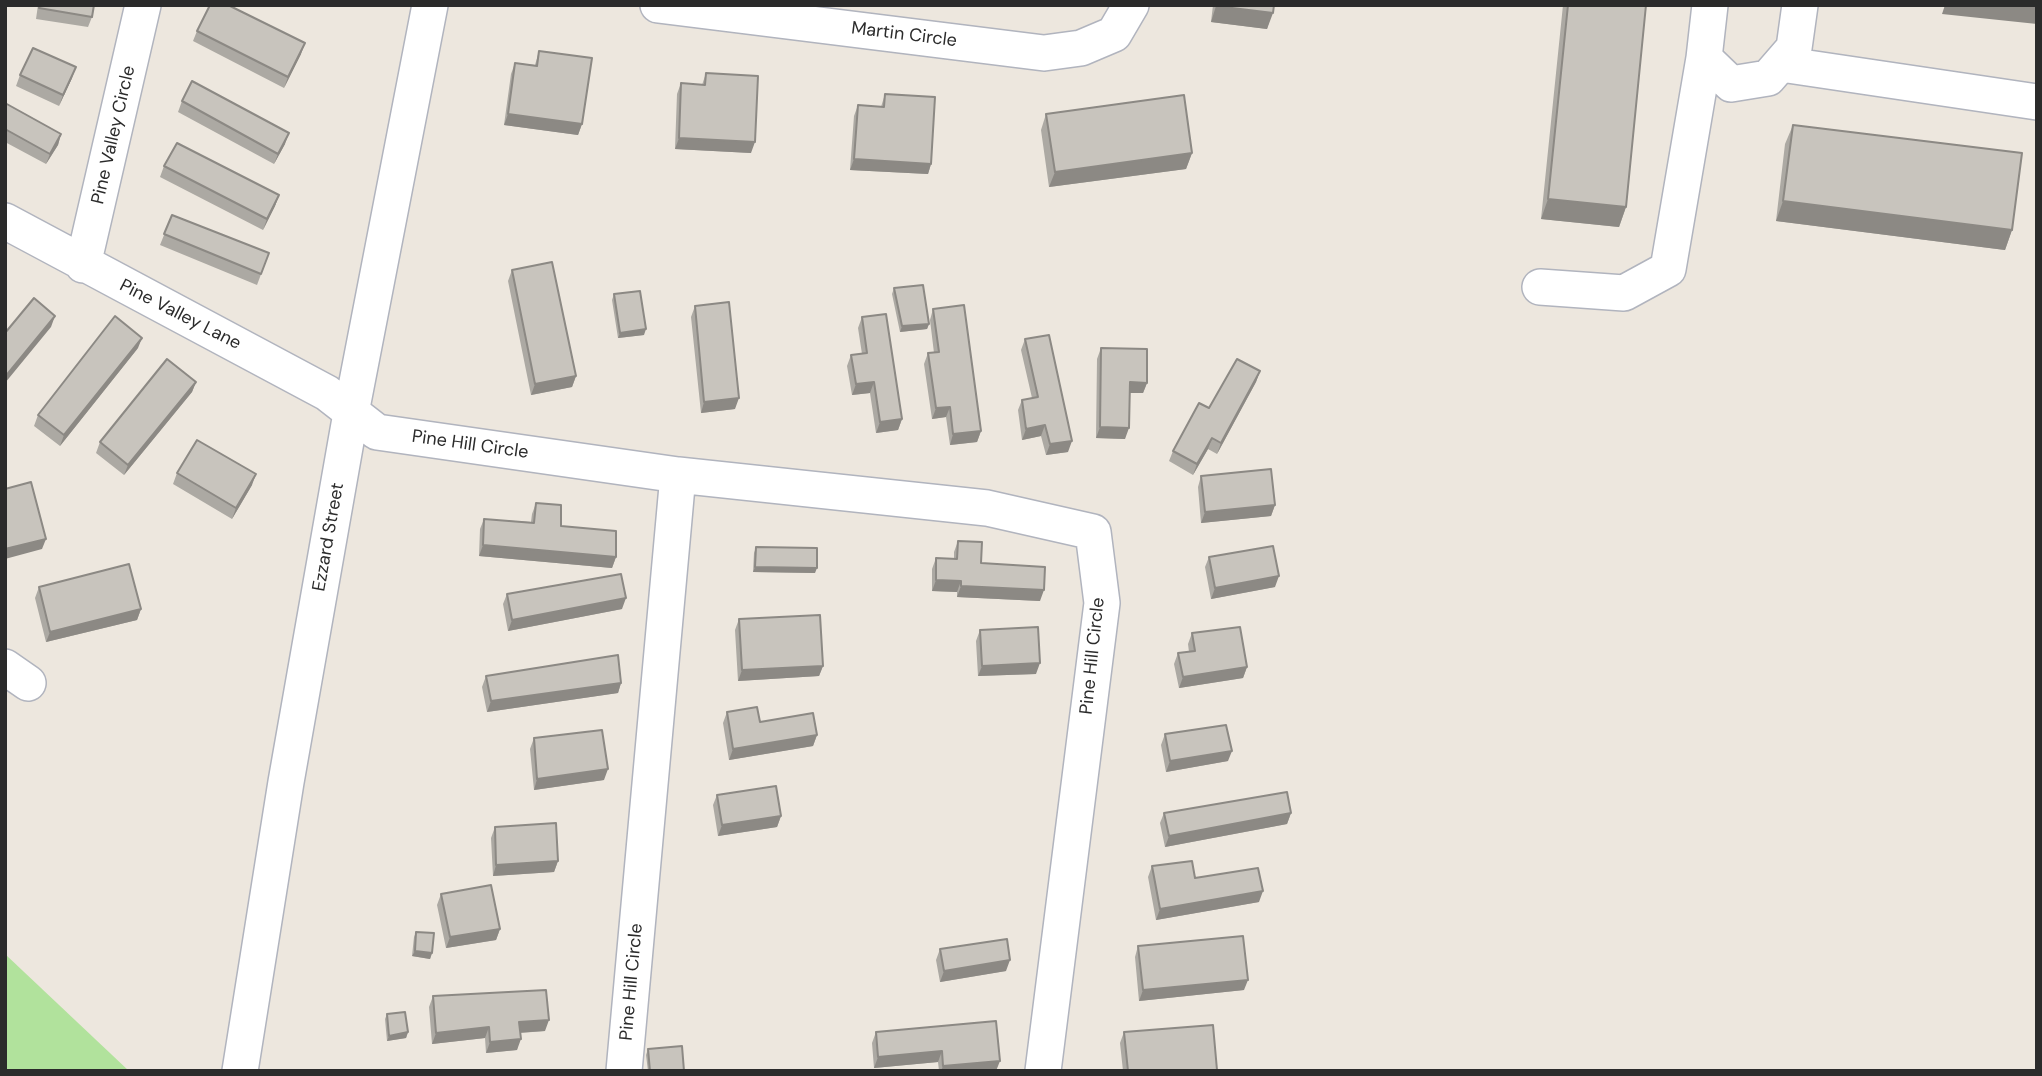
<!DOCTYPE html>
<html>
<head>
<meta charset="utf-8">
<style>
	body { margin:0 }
	#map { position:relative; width:2042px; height:1076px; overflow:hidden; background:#ede7de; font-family:"DM Sans",sans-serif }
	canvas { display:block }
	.frame { position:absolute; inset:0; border:7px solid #2b2b2b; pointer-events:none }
</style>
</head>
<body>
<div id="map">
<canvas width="2042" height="1076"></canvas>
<div class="frame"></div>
</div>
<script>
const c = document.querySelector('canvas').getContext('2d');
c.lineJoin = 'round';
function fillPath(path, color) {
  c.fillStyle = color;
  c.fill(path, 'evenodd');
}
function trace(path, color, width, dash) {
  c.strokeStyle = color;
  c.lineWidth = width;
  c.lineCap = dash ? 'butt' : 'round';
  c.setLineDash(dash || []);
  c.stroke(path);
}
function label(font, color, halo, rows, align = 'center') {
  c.font = font + ' "DM Sans",sans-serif';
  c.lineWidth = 6;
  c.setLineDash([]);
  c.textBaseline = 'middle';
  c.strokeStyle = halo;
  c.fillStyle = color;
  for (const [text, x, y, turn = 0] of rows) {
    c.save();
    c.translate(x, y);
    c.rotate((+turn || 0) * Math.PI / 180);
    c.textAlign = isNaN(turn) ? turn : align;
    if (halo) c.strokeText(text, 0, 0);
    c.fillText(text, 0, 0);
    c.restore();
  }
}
fillPath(new Path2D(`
	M5,954L129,1071H5Z`), '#b1e29c');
const minor = new Path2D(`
	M658,5L1044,53L1081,48L1114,34L1131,5
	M1710,5L1704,58L1731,84L1768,78L1794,48L1800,5
	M1781,64L2037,102
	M5,221L327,393L377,432L678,475
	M83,265L143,5
	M1540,287L1624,293L1668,269L1704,58
	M5,667L28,683
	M240,1071L286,782L351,413L430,5
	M624,1071L678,475L987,508L1093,532L1102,603L1043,1071`);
trace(minor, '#b1b4be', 38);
trace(minor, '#fff', 35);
fillPath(new Path2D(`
	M38,5H94L92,17L88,27L36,19Z
	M1213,5H1274L1267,29L1211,22Z
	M1563,5H1646L1626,207L1619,227L1541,219Z
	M197,31L301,54L284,88L193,41Z
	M539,51L582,124L578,135L504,125L511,74L515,63L535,65Z
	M706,73L751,153L675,149L677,94L681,83L702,85Z
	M20,75L72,78L59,106L16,86Z
	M885,94L931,164L928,174L850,170L854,116L858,105L881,107Z
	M182,101L285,144L274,164L178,112Z
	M5,103L61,134L58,145L46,164L5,142Z
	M1046,114L1192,153L1186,169L1049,187L1041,130Z
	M1793,125L2012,230L2005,250L1776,221L1785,144Z
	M164,166L279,195L275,206L263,230L160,177Z
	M172,215L269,253L257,285L160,245Z
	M512,270L576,376L572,387L531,395L508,281Z
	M894,288L929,324L927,329L900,332L892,294Z
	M614,294L644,335L618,338L612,300Z
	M695,306L735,409L701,413L691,317Z
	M933,309L981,431L977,442L950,445L946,417L932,419L924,364L928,353H934L930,320Z
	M862,317L902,419L898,430L876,433L870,393L852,395L847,366L851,355L862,354L858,328Z
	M1025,339L1068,452L1046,455L1041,436L1022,440L1018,410L1022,400L1032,398L1021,350Z
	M138,348L60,446L34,426L38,415Z
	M1101,348L1147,383L1143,393H1129L1125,439L1096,438L1097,359Z
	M1260,371L1256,382L1217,454L1208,449L1193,475L1169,461L1173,451L1209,408Z
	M196,382L192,392L124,475L96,453L100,442Z
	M177,473L252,485L232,519L173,484Z
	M1201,476L1275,505L1271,516L1201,523L1198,487Z
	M536,503L561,526L616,557L612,568L479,556L480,529L484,519L531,522L532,514Z
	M958,541L981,563L1040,601L957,597V592L932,591V569L936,558L954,559V552Z
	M756,547L815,573L753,572L754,553Z
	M1209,557L1275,587L1211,599L1205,567Z
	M39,587L141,609L137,620L46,642L35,598Z
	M507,594L622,609L508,631L503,604Z
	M739,619L823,666L819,676L738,681L735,630Z
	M980,630L1036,674L978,676L976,641Z
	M1192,633L1247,667L1243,678L1179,688L1174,664L1178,653L1189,652L1188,644Z
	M486,676L621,683L618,693L487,712L482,687Z
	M727,712L760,722L817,735L813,746L729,760L723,723Z
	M1165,734L1228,761L1166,772L1161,745Z
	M534,738L604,780L534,790L530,749Z
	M717,795L781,816L777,827L718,836L713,805Z
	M1164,813H1291L1287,824L1165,847L1160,823Z
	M495,827L558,861L554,872L493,876L491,838Z
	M1152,866L1195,878L1259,902L1156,920L1148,877Z
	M441,894L500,929L496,940L446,948L437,905Z
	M416,932L432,953L430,959L412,956L414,937Z
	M1138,946L1244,990L1139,1001L1135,957Z
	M940,949L1006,971L940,982L936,960Z
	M433,996L545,1031L520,1033L517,1050L486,1053L485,1038L432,1044L429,1007Z
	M387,1014L408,1032L406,1038L387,1041L385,1019Z
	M996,1021V1071H939L938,1062L874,1068L872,1043L876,1032Z
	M1124,1032L1217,1070V1071H1123L1120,1043Z
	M648,1049L684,1071H648L646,1055Z`), '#aca9a3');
fillPath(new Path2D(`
	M1945,5H2013L2037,8V24L1942,14Z
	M1216,6L1273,13L1267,29L1211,22Z
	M305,43L301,54L284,88L288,77Z
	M76,67L72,78L59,106L63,95Z
	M508,114L582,124L578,135L504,125Z
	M289,133L285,144L274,164L278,154Z
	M61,134L58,145L46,164L50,154Z
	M679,138L755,142L751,153L675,149Z
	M1192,153L1186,169L1049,187L1055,172Z
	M854,159L931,164L928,174L850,170Z
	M279,195L275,206L263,230L267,219Z
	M1548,199L1626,207L1619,227L1541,219Z
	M1783,201L2012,230L2005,250L1776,221Z
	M55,316L51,327L5,383V377Z
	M929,324L927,329L900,332L902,326Z
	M646,329L644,335L618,338L620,333Z
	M142,338L138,348L60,446L64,435Z
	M1260,371L1256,382L1217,454L1221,443Z
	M576,376L572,387L531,395L535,384Z
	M196,382L192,392L124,475L128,465Z
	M874,382L870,393L852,395L856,384Z
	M1130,382L1147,383L1143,393H1126Z
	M739,398L735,409L701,413L704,402Z
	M950,407L946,417L932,419L936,408Z
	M902,419L898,430L876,433L880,422Z
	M1045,425L1041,436L1022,440L1026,429Z
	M1100,427L1129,428L1125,439L1096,438Z
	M981,431L977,442L950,445L953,434Z
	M1212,438L1208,449L1193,475L1197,464Z
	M1072,441L1068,452L1046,455L1050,444Z
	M256,474L252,485L232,519L236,508Z
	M1275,505L1271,516L1201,523L1205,512Z
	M46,539L42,549L5,559V549Z
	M483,545L616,557L612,568L479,556Z
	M755,567L817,568L815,573L753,572Z
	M1279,576L1275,587L1211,599L1215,588Z
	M936,580L961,581L957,592L932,591Z
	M961,586L1044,590L1040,601L957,597Z
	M626,598L622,609L508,631L512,620Z
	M141,609L137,620L46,642L50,632Z
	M1040,663L1036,674L978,676L982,666Z
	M823,666L819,676L738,681L742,670Z
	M1247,667L1243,678L1179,688L1183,677Z
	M621,683L618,693L487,712L491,701Z
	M817,735L813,746L729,760L733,749Z
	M1232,751L1228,761L1166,772L1170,761Z
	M608,769L604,780L534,790L537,779Z
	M1291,813L1287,824L1165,847L1169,836Z
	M781,816L777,827L718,836L722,825Z
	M558,861L554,872L493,876L496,865Z
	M1263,891L1259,902L1156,920L1160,909Z
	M500,929L496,940L446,948L450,937Z
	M415,951L432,953L430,959L412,956Z
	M1010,960L1006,971L940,982L944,971Z
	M1248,980L1244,990L1139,1001L1143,990Z
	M549,1020L545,1031L515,1033L519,1022Z
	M489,1027L485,1038L432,1044L436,1033Z
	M408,1032L406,1038L387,1041L389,1036Z
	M521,1039L517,1050L486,1053L490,1042Z
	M942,1051L938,1062L874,1068L878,1057Z
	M1000,1061L996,1071H941L943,1066Z`), '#8c8984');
const building = new Path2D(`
	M40,5H94L92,17L39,8Z
	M210,5H228L305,43L288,77L197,31Z
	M1217,5H1274L1273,13L1216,6Z
	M1568,5H1646L1626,207L1548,199Z
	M2013,5H2037V8Z
	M33,48L76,67L63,95L20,75Z
	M539,51L592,58L582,124L508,114L515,63L537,66Z
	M706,73L758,76L755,142L679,138L681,83L705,85Z
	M192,81L289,133L278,154L182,101Z
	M885,94L935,97L931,164L854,159L858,105L884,107Z
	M1184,95L1192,153L1055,172L1046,114Z
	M5,103L61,134L50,154L5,129Z
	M1793,125L2022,153L2012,230L1783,201Z
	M177,143L279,195L267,219L164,166Z
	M172,215L269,253L261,274L164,234Z
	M552,262L576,376L535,384L512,270Z
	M923,285L929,324L902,326L894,288Z
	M640,291L646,329L620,333L614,294Z
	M34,298L55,316L5,377V333Z
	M729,302L739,398L704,402L695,306Z
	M964,305L981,431L953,434L950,407L936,408L928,353L939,352L933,309Z
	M886,314L902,419L880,422L874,382L856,384L851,355L867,353L862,317Z
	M115,316L142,338L64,435L38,415Z
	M1049,335L1072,441L1050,444L1045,425L1026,429L1022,400L1038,397L1025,339Z
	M1101,348L1147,349V383L1130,382L1129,428L1100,427Z
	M167,359L196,382L128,465L100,442Z
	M1237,359L1260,371L1221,443L1212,438L1197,464L1173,451L1199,403L1209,408Z
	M197,440L256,474L236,508L177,473Z
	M1271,469L1275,505L1205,512L1201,476Z
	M31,482L46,539L5,549V489Z
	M536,503L561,505V526L616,531V557L483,545L484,519L534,523Z
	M958,541L982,542L981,563L1045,567L1044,590L961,586V581L936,580V558L957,559Z
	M1273,546L1279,576L1215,588L1209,557Z
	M756,547L817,548V568L755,567Z
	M129,564L141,609L50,632L39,587Z
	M621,574L626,598L512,620L507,594Z
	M820,615L823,666L742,670L739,619Z
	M1038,627L1040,663L982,666L980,630Z
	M1240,627L1247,667L1183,677L1178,653L1195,651L1192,633Z
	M618,655L621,683L491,701L486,676Z
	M757,707L760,722L813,713L817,735L733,749L727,712Z
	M1226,725L1232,751L1170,761L1165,734Z
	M602,730L608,769L537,779L534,738Z
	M776,786L781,816L722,825L717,795Z
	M1287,792L1291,813L1169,836L1164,813Z
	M556,823L558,861L496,865L495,827Z
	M1192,861L1195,878L1258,868L1263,891L1160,909L1152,866Z
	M491,885L500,929L450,937L441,894Z
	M416,932L434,933L432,953L415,951Z
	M1243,936L1248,980L1143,990L1138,946Z
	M1007,939L1010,960L944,971L940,949Z
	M546,990L549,1020L519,1022L521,1039L490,1042L489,1027L436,1033L433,996Z
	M405,1012L408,1032L389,1036L387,1014Z
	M996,1021L1000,1061L943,1066L942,1051L878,1057L876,1032Z
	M1213,1025L1217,1070L1128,1071L1124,1032Z
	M682,1046L684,1071H650L648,1049Z`);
fillPath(building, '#c8c4bd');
trace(building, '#8c8984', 2);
label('18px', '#2b2b2b', '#fff', [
	["Martin Circle",904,35,7],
	["Pine Valley Circle",114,135,-77],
	["Pine Valley Lane",180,315,27],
	["Pine Hill Circle",470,445,8],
	["Ezzard Street",329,537,-80],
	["Pine Hill Circle",1093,656,-84],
	["Pine Hill Circle",632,982,-85]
]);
</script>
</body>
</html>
